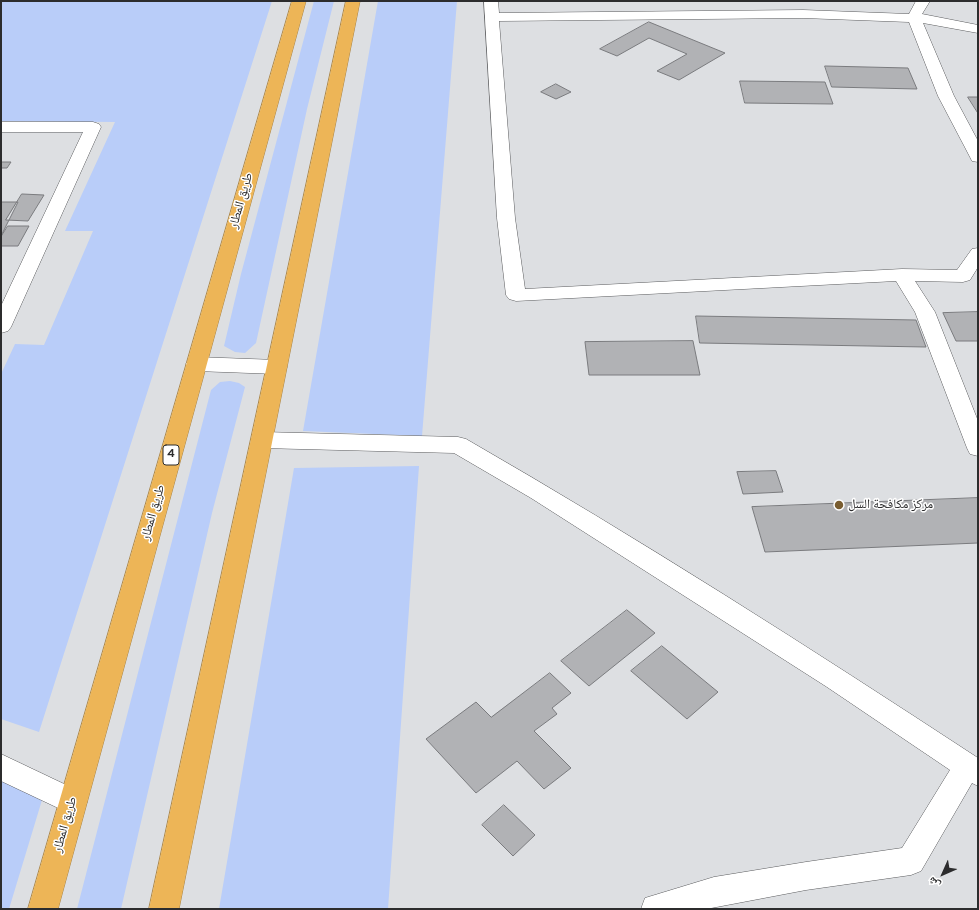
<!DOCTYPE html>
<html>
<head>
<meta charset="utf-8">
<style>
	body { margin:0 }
	#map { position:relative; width:979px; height:910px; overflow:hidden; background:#dddfe2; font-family:Overpass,"Noto Naskh Arabic",sans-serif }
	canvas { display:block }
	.frame { position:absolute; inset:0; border:2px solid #2c2c2d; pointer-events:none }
	.north { position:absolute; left:923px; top:854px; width:40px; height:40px; -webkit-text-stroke:3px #fff; paint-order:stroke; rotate:225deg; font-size:11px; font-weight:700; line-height:16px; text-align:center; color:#2c2c2d }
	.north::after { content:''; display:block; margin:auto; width:14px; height:18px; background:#2c2c2d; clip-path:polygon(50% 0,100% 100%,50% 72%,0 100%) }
</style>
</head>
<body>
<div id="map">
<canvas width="979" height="910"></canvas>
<div class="frame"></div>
<div class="north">ش</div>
</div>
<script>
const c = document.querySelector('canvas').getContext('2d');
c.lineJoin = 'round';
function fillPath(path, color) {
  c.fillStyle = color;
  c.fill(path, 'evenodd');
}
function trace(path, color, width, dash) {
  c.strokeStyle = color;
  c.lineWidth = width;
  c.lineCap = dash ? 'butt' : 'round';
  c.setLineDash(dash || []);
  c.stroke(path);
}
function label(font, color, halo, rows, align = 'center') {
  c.font = font + ' Overpass,"Noto Naskh Arabic",sans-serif';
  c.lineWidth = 3;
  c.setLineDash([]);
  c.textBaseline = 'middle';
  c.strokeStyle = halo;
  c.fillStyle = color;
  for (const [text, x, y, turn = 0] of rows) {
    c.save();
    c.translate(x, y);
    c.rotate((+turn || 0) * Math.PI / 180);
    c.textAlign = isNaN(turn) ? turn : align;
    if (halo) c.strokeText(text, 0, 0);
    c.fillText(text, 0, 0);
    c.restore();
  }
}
fillPath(new Path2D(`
	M1,1H272L39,732L1,719V374L15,344L44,345L93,231H65L115,122L1,121Z
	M314,1H334L307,109L256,343L245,353L235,352L224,346L241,274Z
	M378,1H457L422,436L303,431Z
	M230,381L239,383L245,387L212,513L121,909H77L211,390L220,382Z
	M419,466L388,909H219L294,468Z
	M1,779L42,800L9,909H1Z`), '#b9cdf9');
const building = new Path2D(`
	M649,22L725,53L679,80L657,71L687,54L649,38L617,56L600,49Z
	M825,66L908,68L917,89L832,87Z
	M740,81L825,82L833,104L745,103Z
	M556,84L571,92L556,99L541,92Z
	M968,97H978V113Z
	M1,162H11L7,168H1Z
	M22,194L44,195L28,221L6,220Z
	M1,202H18L1,236Z
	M8,226H29L18,246H1V237Z
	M978,312V341H956L943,313Z
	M696,316L916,320L926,347L700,343Z
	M693,341L700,375H589L585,342Z
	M776,471L783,492L743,494L737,472Z
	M978,498V543L765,552L752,507Z
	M627,610L655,633L589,686L561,661Z
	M662,646L718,692L687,719L631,671Z
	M550,673L571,693L552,708L557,714L534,731L571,768L544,789L517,761L476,793L426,739L476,702L491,717Z
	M504,805L535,835L513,856L482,825Z`);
fillPath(building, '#b1b2b5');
trace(building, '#7a7b7e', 1);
const minor = new Path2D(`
	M484,1H498L499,13L803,10L909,14L916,1H930L922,14L978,25V33L923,23L954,96L978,141V162L972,161L970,157L938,96L909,22L803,18L499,21L515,218L525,289L902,269L957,270L972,249L978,248V267L970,280L963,282L915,281L935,312L978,421V456L970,454L967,448L915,312L896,281L516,301L509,299L506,295L497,218Z
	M1,122H93L99,124L101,127L11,327L8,331L1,333V306L83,132H1Z
	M196,357L277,360L284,362L287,367L284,372L277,374L196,371L189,369L186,364L189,359Z
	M262,432L458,437L466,439C640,539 810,648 978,758V786L972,783L921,871L911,875L806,890L706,909H641L645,898L714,877L806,862L902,848L950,770L827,687L531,498L454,453L262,448L254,445L251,440L254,435Z
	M1,754L83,793L87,802L83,811L73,815L1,781Z`);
const highway = new Path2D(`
	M292,1H306L58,909H28Z
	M346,1H360L179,909H149Z`);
trace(minor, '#5b5c5e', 1);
trace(highway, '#a98548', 1);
fillPath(minor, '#fff');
fillPath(highway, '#edb557');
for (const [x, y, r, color] of [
	[839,505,5,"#795d30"]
]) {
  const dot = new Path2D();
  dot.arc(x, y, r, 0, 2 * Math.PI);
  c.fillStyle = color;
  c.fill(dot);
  trace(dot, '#fff', 1.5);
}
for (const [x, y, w] of [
	[171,455,16]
]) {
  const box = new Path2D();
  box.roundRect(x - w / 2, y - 10, w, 20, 3);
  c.fillStyle = '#fff';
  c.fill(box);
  trace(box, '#2c2c2d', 1);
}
label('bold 12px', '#2c2c2d', null, [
	["4",171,455]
]);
label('13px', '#2c2c2d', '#fff', [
	["طريق المطار",242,201,-74],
	["طريق المطار",154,513,-74],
	["طريق المطار",66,825,-74]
]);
label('13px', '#2c2c2d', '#fff', [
	["مركز مكافحة السل",848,505]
], 'left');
</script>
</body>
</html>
